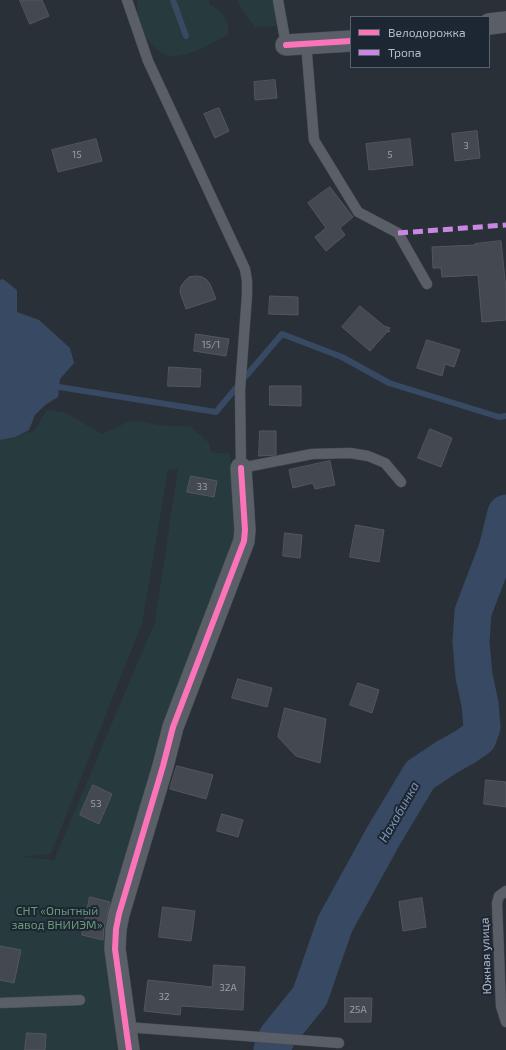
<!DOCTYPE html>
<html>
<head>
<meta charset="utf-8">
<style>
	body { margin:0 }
	#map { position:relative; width:506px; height:1050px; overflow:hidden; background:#2a3038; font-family:"Exo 2",sans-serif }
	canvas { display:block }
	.legend { position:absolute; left:350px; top:16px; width:140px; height:52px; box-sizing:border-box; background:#1d2633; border:1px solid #59626f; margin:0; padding:5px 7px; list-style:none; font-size:12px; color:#b4bcc9 }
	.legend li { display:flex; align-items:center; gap:8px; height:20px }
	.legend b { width:20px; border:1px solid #59626f }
</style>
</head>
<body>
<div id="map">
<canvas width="506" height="1050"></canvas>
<ul class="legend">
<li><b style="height:5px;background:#fb73b8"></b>Велодорожка</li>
<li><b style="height:5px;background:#c787e3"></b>Тропа</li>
</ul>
</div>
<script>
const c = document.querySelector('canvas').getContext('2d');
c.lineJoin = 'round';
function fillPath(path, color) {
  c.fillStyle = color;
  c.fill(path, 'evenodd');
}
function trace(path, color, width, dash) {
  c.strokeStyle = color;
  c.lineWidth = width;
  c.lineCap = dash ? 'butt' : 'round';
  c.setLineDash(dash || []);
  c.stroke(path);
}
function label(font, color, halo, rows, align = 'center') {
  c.font = font + ' "Exo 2",sans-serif';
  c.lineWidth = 4;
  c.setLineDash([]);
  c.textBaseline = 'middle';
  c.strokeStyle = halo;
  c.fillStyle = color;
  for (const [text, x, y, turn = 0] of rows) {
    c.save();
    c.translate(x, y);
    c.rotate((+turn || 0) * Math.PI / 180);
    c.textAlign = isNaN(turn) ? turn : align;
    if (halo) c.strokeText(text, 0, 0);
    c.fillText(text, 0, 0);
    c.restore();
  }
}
fillPath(new Path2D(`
	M137,0H209V4C223,12 227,17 229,34C217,41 182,60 168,56C159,53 143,36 139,28C135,20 139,8 137,0Z
	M238,0H276L281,16L276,26L255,27C249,18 240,10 238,0Z
	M47,410L64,412L102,434L132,420L165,426H190L209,443L211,452L230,454L237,534L162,727L119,883L111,997L117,1050H0V440L34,431ZM178,468L155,622L54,860L20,857L51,854L142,623L168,470Z`), '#273a3e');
fillPath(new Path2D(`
	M3,279L17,290V312L39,320L70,348L74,363L60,379L58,397L45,405L35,415L29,430L15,437L0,440V280Z`), '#384963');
trace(new Path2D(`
	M173,0L186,36
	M246,376L282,334L342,357L389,383L499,417L506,416
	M53,386L216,412L236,388`), '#384963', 6);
trace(new Path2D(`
	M272,1050L277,1037L310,996L335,924L384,835L420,775L447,757L465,747L478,738L482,727L480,704L474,676L471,642L473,612L497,549L506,513`), '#384963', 37);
const building = new Path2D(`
	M20,0H42L49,16L30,24Z
	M275,80L277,98L255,100L254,82Z
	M219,108L229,131L215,138L204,114Z
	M477,131L480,158L455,161L452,134Z
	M96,139L102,161L58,172L52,150Z
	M410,139L413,165L369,170L366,144Z
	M330,187L353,217L340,228L345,235L326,251L315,237L326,228L308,203Z
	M501,241L506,289V320L482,322L478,275L442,277L441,268H433L432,247L475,245V244Z
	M197,276L202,277L207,280L210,284L216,299L186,309L180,292L181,286L185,281L189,277Z
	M270,296L298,297V315L269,314Z
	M360,306L384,326L390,328L388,330L390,331L387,332L370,351L342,327Z
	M196,334L229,339L226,356L194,351Z
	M427,340L460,350L454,367L445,364L442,376L417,368Z
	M169,367L201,369L200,387L168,386Z
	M270,386H301V406L270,405Z
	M430,429L452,438L441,467L418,458Z
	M260,431H276V455L259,456Z
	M330,461L335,485L315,489L313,483L293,488L289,470Z
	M191,476L217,481L214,497L187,492Z
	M356,525L384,530L379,562L350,557Z
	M285,533L302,535L300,558L283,556Z
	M238,679L272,688L267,707L232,698Z
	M358,683L379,690L372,713L350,705Z
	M285,708L326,719L320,763L296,756L278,737Z
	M177,766L213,775L206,799L170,789Z
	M486,780L506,782V807L484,804Z
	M93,785L112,794L99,824L80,815Z
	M222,814L243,820L238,837L217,831Z
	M90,897L110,902L104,927L103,940L82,935Z
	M422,898L426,927L403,931L399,902Z
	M163,907L195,911L191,941L159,937Z
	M0,946L21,950L14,983L0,980Z
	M214,965L245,967L243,1010L181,1006L180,1015L144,1011L148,980L212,987Z
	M345,998H372L371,1022H345Z
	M27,1033L46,1034L45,1050H25Z`);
fillPath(building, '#444950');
trace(building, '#52575f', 1);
const service = new Path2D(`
	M127,0L148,61L245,269L247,281V295L240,390L241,468L312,454L350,453L368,456L385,463L401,482
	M278,0L286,45
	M306,43L314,140L358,212L398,233L427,284
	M506,891L499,896L497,903L501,1006L506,1022
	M0,1003L80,1000
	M126,1027L339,1043`);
const minor = new Path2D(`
	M489,24L506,22
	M286,45L351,41
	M129,1050L115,949L116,929L119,914L163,766L173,727L244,541L245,530L241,468`);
trace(service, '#484c53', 11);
trace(minor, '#484c53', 22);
trace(service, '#5a5e66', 10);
trace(minor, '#5a5e66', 21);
trace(new Path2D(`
	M398,233L506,225`), '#c787e3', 5, [10, 5]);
trace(new Path2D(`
	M286,45L351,41
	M129,1050L115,949L116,929L119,914L163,766L173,727L244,541L245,530L241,468`), '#fb73b8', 6);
label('10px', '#989fab', null, [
	["3",466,146],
	["15",77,155],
	["5",390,155],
	["15/1",211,345],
	["33",202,487],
	["53",96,804],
	["32А",228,988],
	["32",164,997],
	["25А",358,1010]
]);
label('12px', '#6b9a76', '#1d2633', [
	["СНТ «Опытный",57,911],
	["завод ВНИИЭМ»",57,925]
]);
label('12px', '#b4bcc9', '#1d2633', [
	["Южная улица",486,956,-92]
]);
label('italic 13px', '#7c92b1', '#1d2633', [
	["Нахабинка",399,812,-60]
]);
</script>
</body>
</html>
